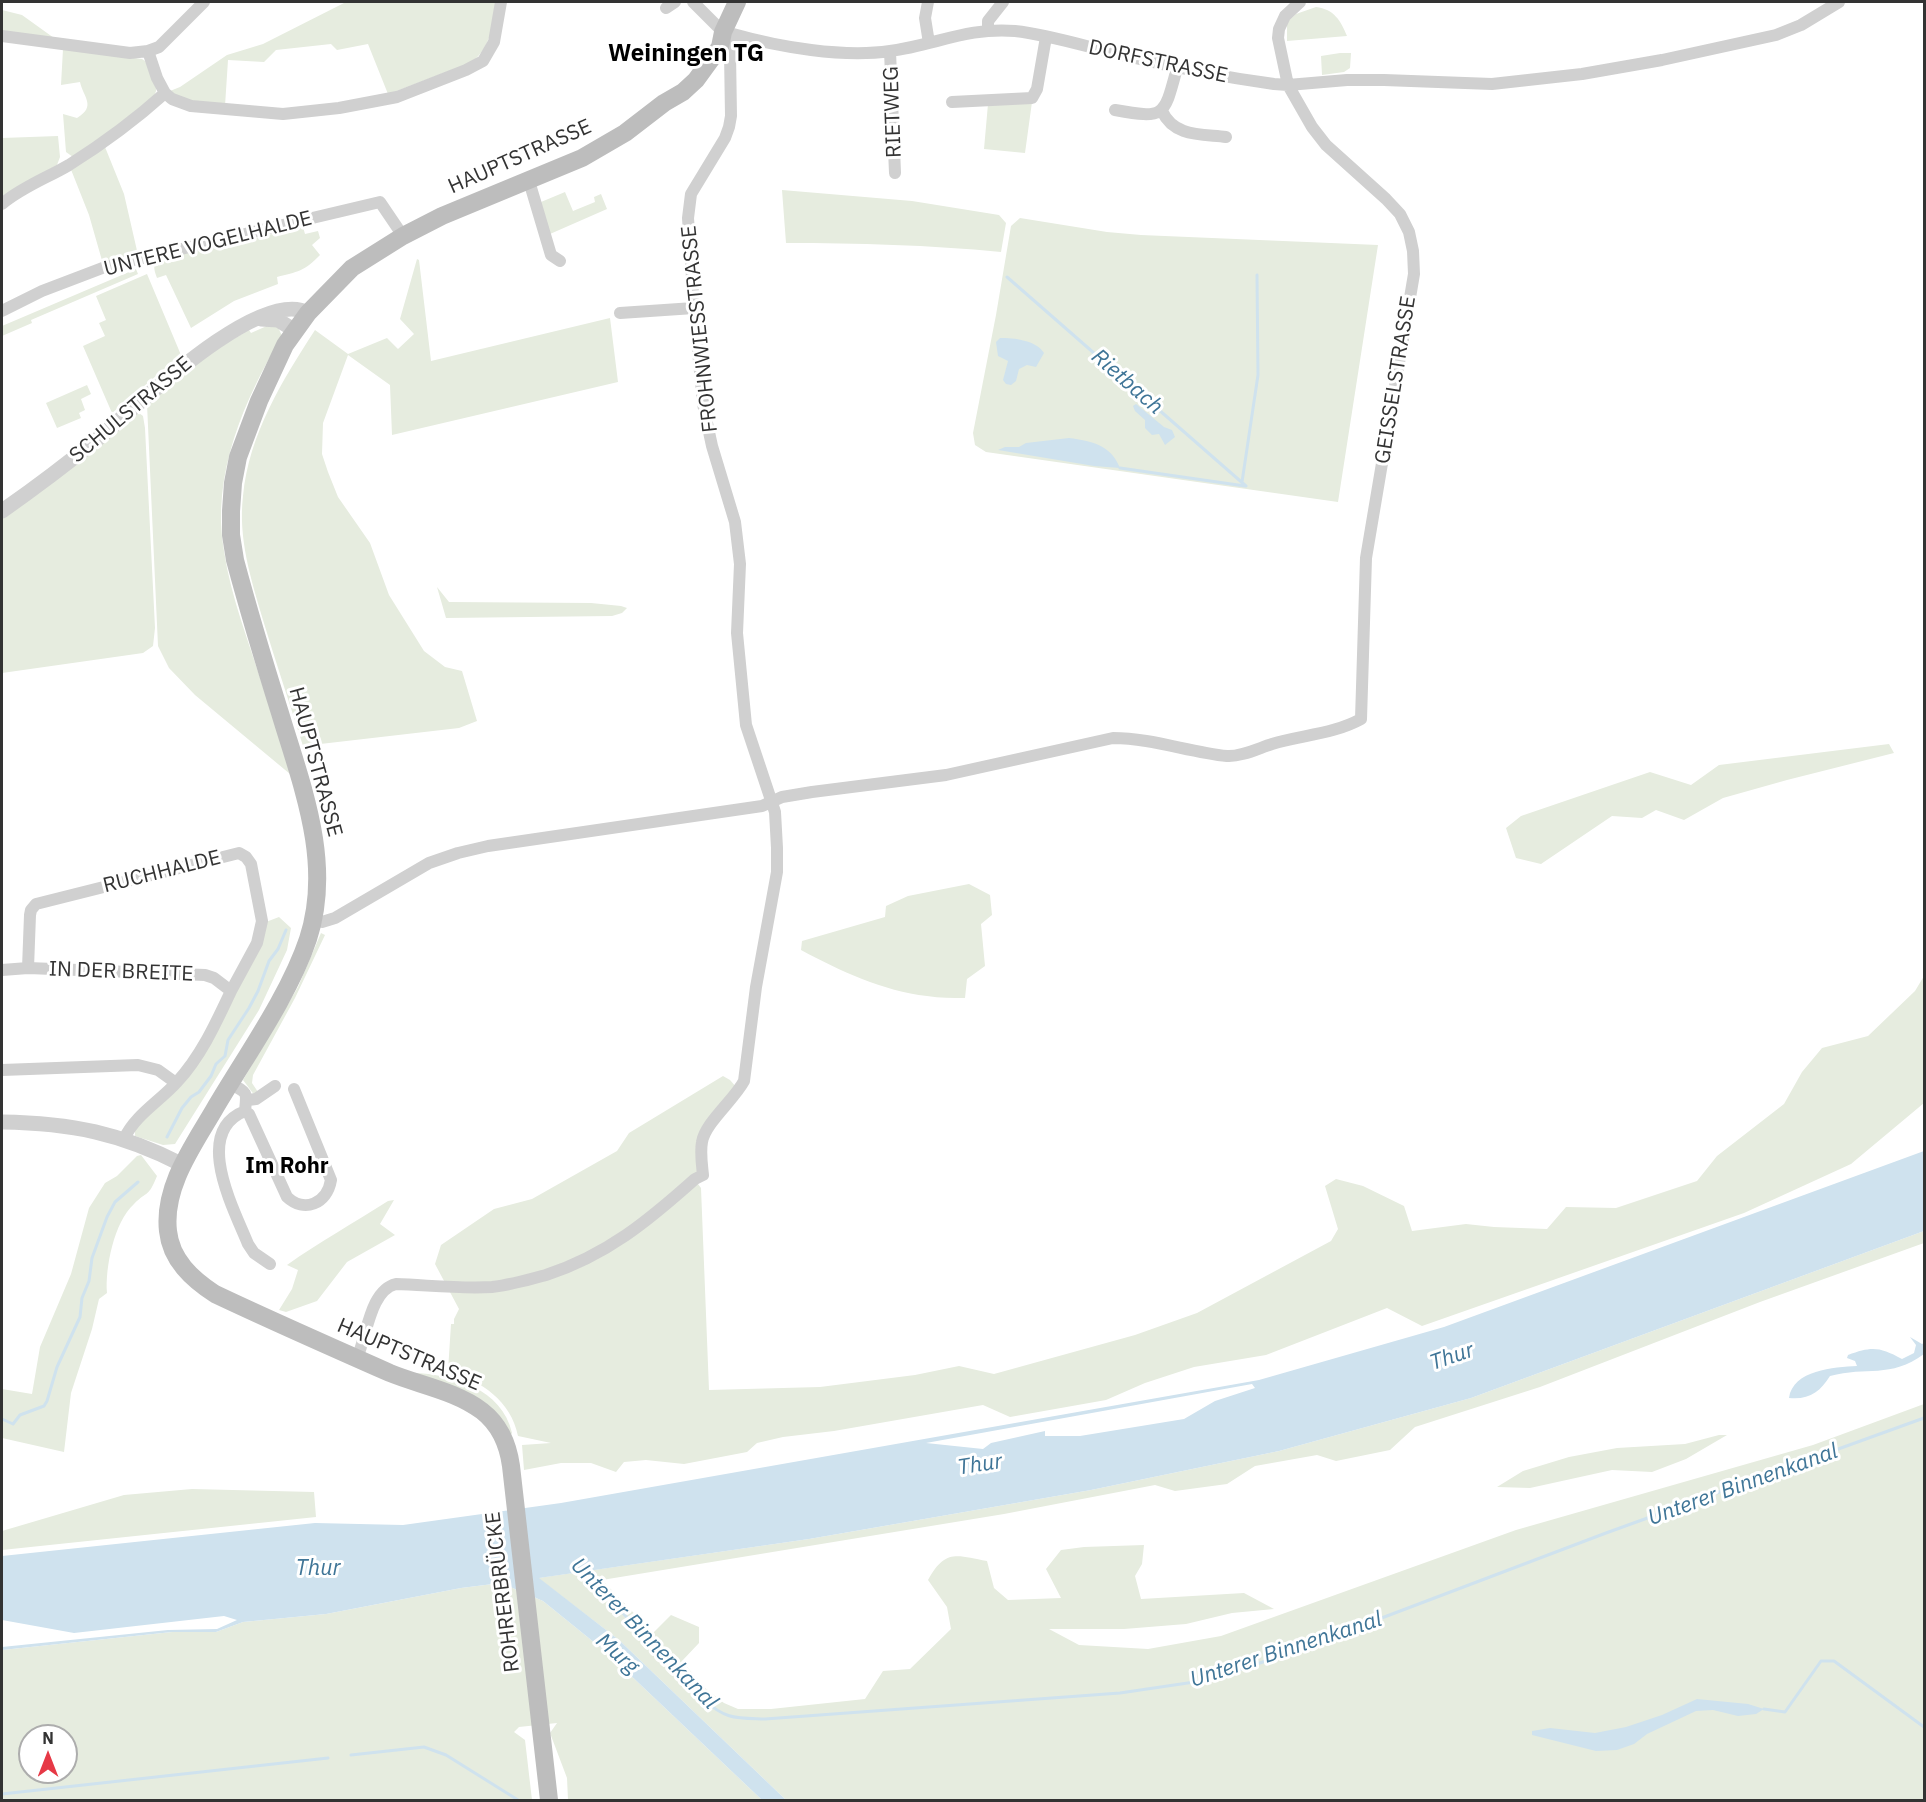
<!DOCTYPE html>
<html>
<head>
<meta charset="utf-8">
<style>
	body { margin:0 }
	#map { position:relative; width:1926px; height:1802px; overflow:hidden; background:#fff; font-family:"IBM Plex Sans",sans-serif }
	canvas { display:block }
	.frame { position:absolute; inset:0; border:3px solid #333; pointer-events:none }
	.north { position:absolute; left:18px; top:1724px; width:60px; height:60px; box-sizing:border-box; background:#fff; border:2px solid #adadad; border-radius:50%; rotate:0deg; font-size:16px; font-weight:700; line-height:24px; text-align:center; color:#333 }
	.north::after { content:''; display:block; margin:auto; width:21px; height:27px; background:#e63946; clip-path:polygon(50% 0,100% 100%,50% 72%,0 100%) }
</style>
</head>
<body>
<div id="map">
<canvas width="1926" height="1802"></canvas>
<div class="frame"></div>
<div class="north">N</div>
</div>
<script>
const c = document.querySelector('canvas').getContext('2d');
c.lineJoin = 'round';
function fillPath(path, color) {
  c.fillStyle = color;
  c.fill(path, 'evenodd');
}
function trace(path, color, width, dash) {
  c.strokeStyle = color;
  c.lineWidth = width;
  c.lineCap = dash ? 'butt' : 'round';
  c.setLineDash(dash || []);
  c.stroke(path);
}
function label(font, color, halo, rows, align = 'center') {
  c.font = font + ' "IBM Plex Sans",sans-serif';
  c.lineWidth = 6;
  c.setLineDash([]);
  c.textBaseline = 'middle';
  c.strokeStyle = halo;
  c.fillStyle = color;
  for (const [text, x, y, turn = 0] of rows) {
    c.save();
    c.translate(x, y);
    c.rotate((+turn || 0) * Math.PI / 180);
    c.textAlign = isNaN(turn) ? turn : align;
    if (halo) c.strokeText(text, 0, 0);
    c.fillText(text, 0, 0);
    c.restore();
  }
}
fillPath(new Path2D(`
	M346,2H496C493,24 491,47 472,62L394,92L388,94L368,44L337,50L331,44L276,50L264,62L228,60L225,106C206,104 185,102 170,91L180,87L227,55L263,44Z
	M1316,7C1334,9 1341,21 1347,36L1287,41V22L1296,14Z
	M2,10L22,15L54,38L2,31Z
	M63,49L142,59L145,61C149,69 157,82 156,91C153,107 89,146 73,157L66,152L63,114L77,118C97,106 83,97 80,82L61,85Z
	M1340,53H1351L1350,68L1344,72L1322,75L1321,56Z
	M1032,102L1025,153L984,149L988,104Z
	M58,136L60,157L57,165L2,196V138Z
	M105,147L124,194L138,255L103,264L89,215L70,167Z
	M782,190L912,201L999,215L1006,223L1001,252C929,245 858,243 786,243Z
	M565,192L573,211L595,202L594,197L601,194L607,209L550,234L541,202Z
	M1020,218L1107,232L1141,235L1378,245L1338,502L986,452L975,445L973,433L996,315L1011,226Z
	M303,227L305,234L318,231L320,238L312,245L320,255C305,271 297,272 277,277L278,284L234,301L191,328L166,275L157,278C155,272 152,266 157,260Z
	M417,259L419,260L431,361L610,318L618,382L392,435L390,385L348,355L323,423L322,454L328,472L338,497L370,543L389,595L424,651L445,667L462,671L477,721L459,728L303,746C290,704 276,663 263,620C251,579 238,539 243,496C249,434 282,381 315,330L348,354L387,338L398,349L414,334L400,319Z
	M136,269L138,274L31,320L32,323L2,336V326Z
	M147,274L181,355L112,413L83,346L105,336L99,323L106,320L96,296Z
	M269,325L278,327L282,336C244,400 211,475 224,551C231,598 249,642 263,687C272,715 285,745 290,774L195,695L169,668L158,646L147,404L206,355L249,330L251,333Z
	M87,385L91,394L81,399L85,410L79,413L81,418L57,428L46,403Z
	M139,413L143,416L145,428L155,628L153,646L143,653L2,673V517Z
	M437,587L449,602L591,603L621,606L627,608L622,613L612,616L446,618Z
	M1889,744L1894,753L1787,780L1723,798L1684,820L1656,810L1642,818L1612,816L1541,864L1516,858L1506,828L1521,816L1650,772L1691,785L1719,765Z
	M969,884L990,895L992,915L981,924L985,966L967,979L965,998C952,998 940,998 927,996C883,991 840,971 801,950L802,941L885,917L886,906L908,896Z
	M279,917L291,928L287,950L259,1010L175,1144L163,1145L135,1136V1129L178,1085L266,922Z
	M321,933L325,935L295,998L253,1075L252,1083L258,1092L255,1096L243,1080L298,987Z
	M1924,976V1103L1851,1164L1744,1213L1422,1326L1387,1308L1266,1355L1194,1367L1145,1383L1106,1400L1010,1417L983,1405L834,1431L783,1437L757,1443L747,1452L684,1464L646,1460L624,1462L616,1472L591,1463H561L524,1470L522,1445L551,1443L518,1436C511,1401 482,1381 448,1371L451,1324H454V1319L459,1309L435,1264L441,1245L494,1209L532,1199L617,1151L629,1133L723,1076L730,1080L737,1088C727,1103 705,1121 700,1137C695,1156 706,1165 690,1181L640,1224L606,1247L577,1261L526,1276L520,1284C560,1274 599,1259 633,1235C653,1221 671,1204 690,1188L698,1184L701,1188L709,1390L820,1387L915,1375L959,1366L994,1374L1135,1335L1197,1313L1331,1241L1338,1229L1325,1186L1336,1179L1363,1186L1404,1206L1412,1231L1466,1224L1494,1227L1547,1229L1566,1207L1616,1208L1697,1181L1717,1156L1784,1104L1802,1072L1822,1048L1868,1036L1915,991Z
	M141,1155L157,1176C148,1198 148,1190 134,1204C114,1222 105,1268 107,1293L99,1299L92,1329L71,1393L64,1452L2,1438V1389L32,1394L40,1347L71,1274L89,1208L105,1183L117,1176L137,1156Z
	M394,1200L380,1224L395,1235L347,1262L317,1301L286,1312L279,1310L292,1289L298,1270L287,1265C319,1242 354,1223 388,1201Z
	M1924,1231V1243L1760,1302L1540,1387L1415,1427L1390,1450L1336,1461L1317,1455L1255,1466L1227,1484L1175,1491L1155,1485L1004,1514L602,1580L653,1633L671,1615L699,1627V1643L682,1661L705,1688L724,1703L738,1709H771L865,1699L883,1671L910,1669L951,1629L947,1607L928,1580C945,1549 956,1555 987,1561L994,1588L1008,1600L1061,1598L1046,1569L1061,1550L1084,1547L1144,1545L1142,1564L1135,1576L1141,1599L1244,1593L1274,1609L1232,1613L1186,1624L1124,1629H1049L1079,1645L1148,1649L1221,1636L1516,1530L1813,1445L1924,1404V1800H786L619,1640L538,1578L809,1539L1091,1490L1279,1451L1471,1398Z
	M413,1373C453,1374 502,1389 512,1433L511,1435Z
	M1719,1435H1727L1686,1459L1652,1472L1612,1470L1530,1488L1497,1487L1523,1471L1569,1457L1617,1448L1685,1444Z
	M192,1489L314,1492L316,1517L2,1550V1531L124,1495Z
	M501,1583L543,1601L606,1652L762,1800H568L567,1778L550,1733L557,1723L519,1727L514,1732L525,1740L532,1800H2V1650L172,1632H216L243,1622L326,1614L461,1588ZM30,1736H66V1772H30Z`), '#e6ecdf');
fillPath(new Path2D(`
	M1000,338C1014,338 1036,340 1044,353L1036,367L1027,365L1019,369L1016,381L1011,385L1006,384L1003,380L1008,361L998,356L996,342Z
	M1136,404L1164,427L1172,430L1175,437L1165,445L1159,434L1152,435L1145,428V420L1135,411L1133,406Z
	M1069,438C1092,441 1111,445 1120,468L1094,466L998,450L1005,447H1019L1026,443Z
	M1924,1151V1231L1471,1398L1279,1451L1091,1490L809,1539L539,1578L619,1640L786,1800H762L606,1652L543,1601L501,1583L461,1588L326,1614L243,1622L216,1632H172L2,1650V1647L168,1630L217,1629L237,1620L224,1616L74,1633L2,1620V1556L315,1523L403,1525L561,1503L1259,1380L1444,1327ZM1252,1384L1255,1388L1215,1401L1184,1419L1080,1436H1045V1431L991,1443L983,1449L926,1443Z
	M1910,1337L1922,1344L1924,1343V1354C1890,1379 1867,1366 1830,1376C1820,1392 1809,1400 1789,1398C1793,1370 1834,1367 1857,1366L1855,1361L1847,1358L1848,1355C1872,1346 1880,1347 1902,1359L1914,1353L1916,1345Z
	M1697,1699L1748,1704L1764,1709L1756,1714L1738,1716L1713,1710L1696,1711L1647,1734L1634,1744L1617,1750L1596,1751L1532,1735V1731L1550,1728L1595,1733L1626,1727L1662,1715Z`), '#cfe2ee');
trace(new Path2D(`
	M1007,277L1246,486
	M1120,468L1245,486
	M1242,482L1258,375L1257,275
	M167,1137L182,1108L191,1097L199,1092L211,1076L216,1064L225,1056L228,1040L249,1008L258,991L269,961L278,949L286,930
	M2,1419L13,1424L20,1415L44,1406L47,1401L57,1367L80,1317L82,1298L89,1281L92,1258L107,1217L115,1202L138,1182
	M582,1569L703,1699C726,1720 736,1718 765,1719L1120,1693L1208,1680L1284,1655L1606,1533L1924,1418
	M1764,1709L1785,1712L1821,1661H1834L1924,1727
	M351,1755L424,1747L446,1755L518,1800
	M2,1794L328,1758`), '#cfe2ee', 3);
trace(new Path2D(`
	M693,2L723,32L726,38
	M928,2L925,18L929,43
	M666,8L675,2
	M988,30V21L1003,2
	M733,34C779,47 843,58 890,51C935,45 968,27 1015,31C1051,35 1087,47 1122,55C1172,67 1222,77 1274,84L1288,85L1347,80H1384L1492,84L1582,74L1662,60L1776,35L1801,25L1839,2
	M2,36L130,53L148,51L159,47L204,2
	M148,51L157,78L165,93L172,99L191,106L283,114L339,108L397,97L466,70L483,61L494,42L501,2
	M890,51L895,173
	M952,102L1032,98L1037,89L1046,37
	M1115,110C1165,119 1164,117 1177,68
	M1162,111C1174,137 1201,134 1226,137
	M529,181L551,255L560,261
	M2,204C22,187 47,178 69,165C104,143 135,120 165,93
	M2,311L42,291L105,267L380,202L403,236
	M620,313L694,308
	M313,920L322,922L335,918L429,863L458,853L488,846L762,806L782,797L812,792L946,775L1113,738C1151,738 1189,752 1227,756C1241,757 1259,748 1272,744C1302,735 1334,734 1361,719L1366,558L1414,274L1413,251L1409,232L1400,214L1386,199L1326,145L1312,127L1288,85L1278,38L1279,29L1285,16L1300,2
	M28,968L30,915L31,910L36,904L239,853L246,857L251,864L262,921L257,943L231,991
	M2,970L28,968L205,975L214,978L231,991C216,1023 201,1056 177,1082C160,1101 135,1115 124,1139
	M2,1070L138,1065L158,1070L176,1083
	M229,1083C248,1093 247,1091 245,1111L249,1114L287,1197C304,1213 327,1204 331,1180L294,1089
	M248,1100L256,1099L275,1086
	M245,1111C192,1132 234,1209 248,1244L254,1253L270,1264
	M357,1358C367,1336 370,1290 396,1284C427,1285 460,1289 492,1287C511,1285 528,1280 546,1275C607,1255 648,1221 695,1179L703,1175C702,1165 700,1153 702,1142C705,1123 734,1100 744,1081L756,987L777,872V848L775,812L746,725L737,633L740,564L735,522L712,446L703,404L694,308L688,218L691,194L725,138L729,127L731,116L730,53L732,45L739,36`), '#d0d0d0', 12);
trace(new Path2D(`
	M261,319L278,320L294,330
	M2,511C35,488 68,463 100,437C136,407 260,286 308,313
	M2,1122C71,1123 121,1133 183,1165`), '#d0d0d0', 15);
trace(new Path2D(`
	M549,1800L511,1466C508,1444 500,1425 482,1411C456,1391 419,1385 390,1373C331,1347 272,1321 215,1294C192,1279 171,1260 168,1231C163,1187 193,1146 214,1110C245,1057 289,996 308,939C333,863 302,786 280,713C264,662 249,612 235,560L231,535V511L233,483L238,457L259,401L285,345L308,313L352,268L403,236L442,216L582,158L625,133L664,103L683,92L696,80L720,47L723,32L737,2`), '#bdbdbd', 18);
label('21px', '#333', '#fff', [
	["DORFSTRASSE",1158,62,12],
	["RIETWEG",893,112,-92],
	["HAUPTSTRASSE",520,157,-24],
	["UNTERE VOGELHALDE",208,244,-14],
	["FROHNWIESSTRASSE",700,329,-96],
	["GEISSELSTRASSE",1396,380,-81],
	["SCHULSTRASSE",131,410,-40],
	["HAUPTSTRASSE",315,762,75],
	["RUCHHALDE",162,872,-14],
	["IN DER BREITE",121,972,2],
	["HAUPTSTRASSE",409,1355,23],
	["ROHRERBRÜCKE",503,1592,-97]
]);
label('italic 22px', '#3f7597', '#fff', [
	["Rietbach",1127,382,41],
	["Thur",1452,1357,-19],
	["Thur",980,1465,-9],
	["Unterer Binnenkanal",1743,1485,-20],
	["Thur",318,1569],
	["Unterer Binnenkanal",644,1634,46],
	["Unterer Binnenkanal",1286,1650,-18],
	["Murg",617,1654,42]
]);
label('bold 22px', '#000', '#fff', [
	["Im Rohr",287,1167]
]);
label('bold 24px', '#000', '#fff', [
	["Weiningen TG",686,54]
]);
</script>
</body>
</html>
